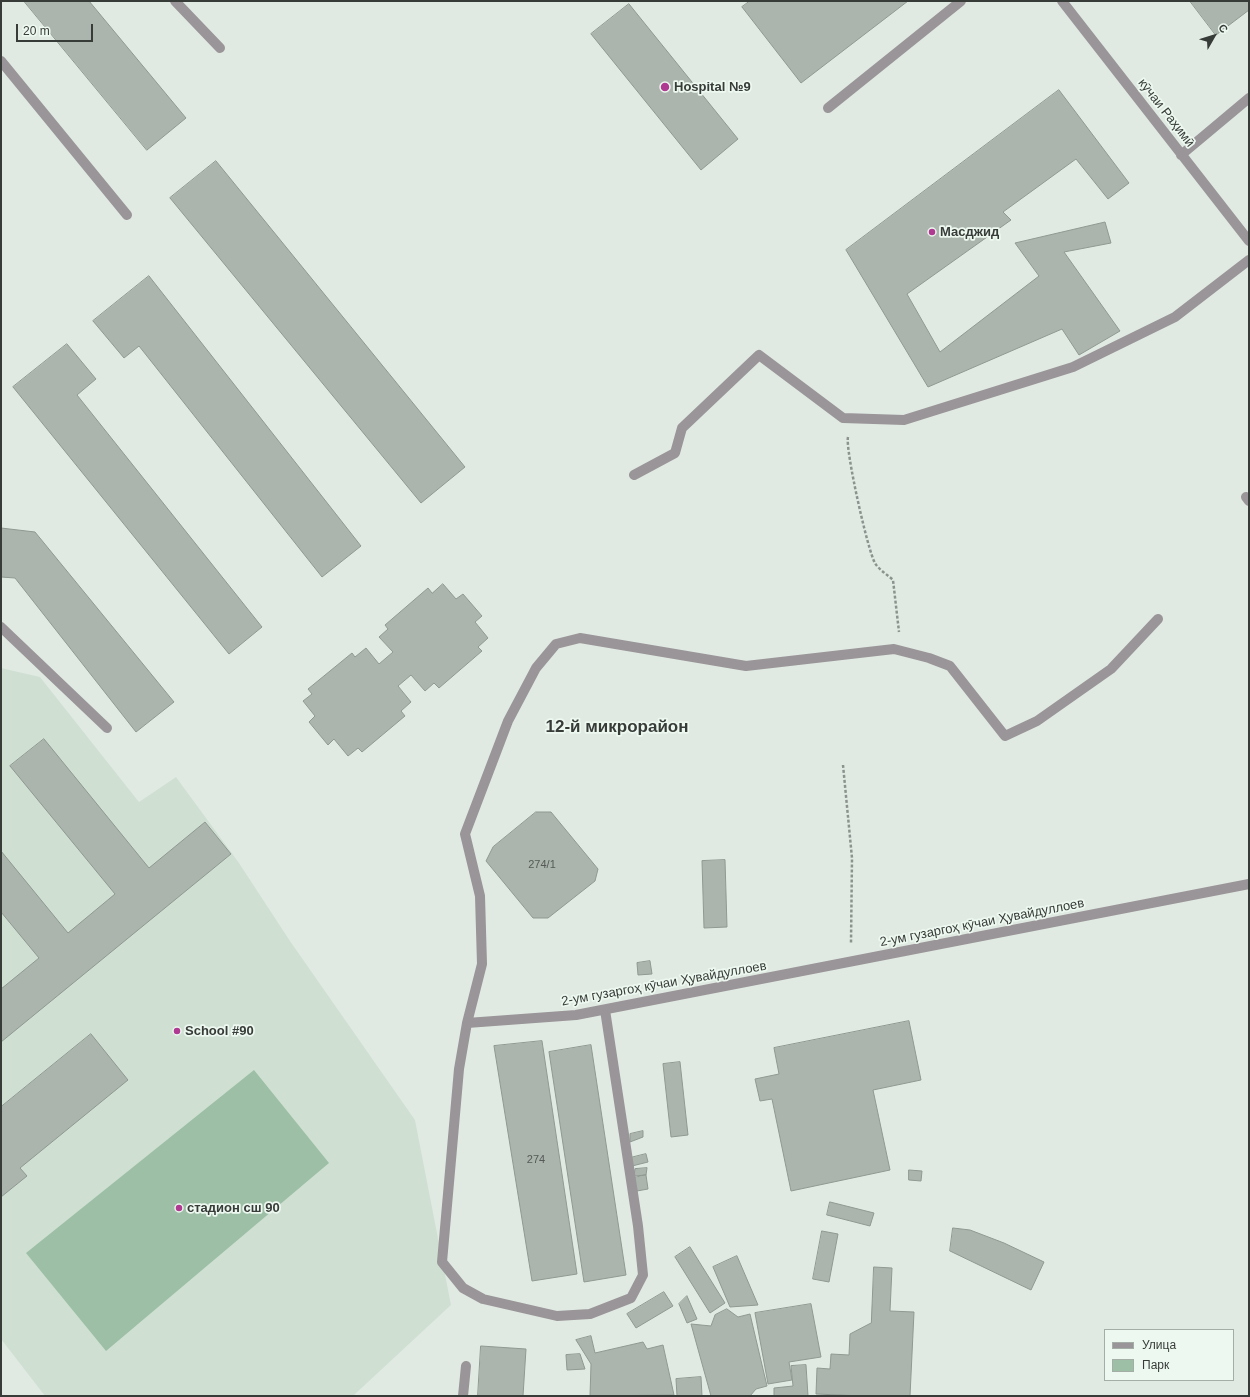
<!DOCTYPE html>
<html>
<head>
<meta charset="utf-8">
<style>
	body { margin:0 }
	#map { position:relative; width:1250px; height:1397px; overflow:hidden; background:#e0eae3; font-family:Arial,sans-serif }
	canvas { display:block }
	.frame { position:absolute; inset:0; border:2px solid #383c39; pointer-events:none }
	.legend { position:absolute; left:1104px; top:1329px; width:130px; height:52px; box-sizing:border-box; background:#edf8f0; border:1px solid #a5ada7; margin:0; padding:5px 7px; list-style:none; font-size:12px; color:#383c39 }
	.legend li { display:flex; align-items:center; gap:8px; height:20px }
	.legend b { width:20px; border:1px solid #a5ada7 }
	.north { position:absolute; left:1194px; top:16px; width:40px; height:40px; -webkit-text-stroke:3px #edf8f0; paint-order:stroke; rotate:51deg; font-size:11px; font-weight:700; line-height:16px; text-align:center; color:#383c39 }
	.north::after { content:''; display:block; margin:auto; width:14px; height:18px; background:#383c39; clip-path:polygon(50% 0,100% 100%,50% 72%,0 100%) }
	.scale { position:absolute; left:16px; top:24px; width:77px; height:18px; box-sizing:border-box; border:2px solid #383c39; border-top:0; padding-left:5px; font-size:12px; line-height:14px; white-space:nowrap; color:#383c39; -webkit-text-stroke:3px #edf8f0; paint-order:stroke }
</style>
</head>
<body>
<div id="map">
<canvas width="1250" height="1397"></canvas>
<div class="frame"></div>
<ul class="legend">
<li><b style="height:5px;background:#9a9598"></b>Улица</li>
<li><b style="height:11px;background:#9dbfa6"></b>Парк</li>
</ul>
<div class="north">С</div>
<div class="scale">20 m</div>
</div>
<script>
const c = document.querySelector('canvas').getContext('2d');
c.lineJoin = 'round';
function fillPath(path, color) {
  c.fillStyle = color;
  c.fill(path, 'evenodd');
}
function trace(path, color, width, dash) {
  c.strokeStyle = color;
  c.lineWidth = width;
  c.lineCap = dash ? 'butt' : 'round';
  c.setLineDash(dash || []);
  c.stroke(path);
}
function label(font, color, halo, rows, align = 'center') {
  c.font = font + ' Arial,sans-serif';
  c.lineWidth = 3.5;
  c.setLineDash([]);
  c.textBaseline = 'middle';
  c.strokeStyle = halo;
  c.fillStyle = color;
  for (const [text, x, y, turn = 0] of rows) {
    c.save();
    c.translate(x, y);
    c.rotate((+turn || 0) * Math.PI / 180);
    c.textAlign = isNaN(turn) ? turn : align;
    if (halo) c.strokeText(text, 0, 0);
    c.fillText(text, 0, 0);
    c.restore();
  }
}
fillPath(new Path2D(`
	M1,668L40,677L139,802L176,777L239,863L290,941L415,1120L451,1305L353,1396H45L1,1339Z`), '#cfe0d3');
fillPath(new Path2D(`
	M254,1070L329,1163L106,1351L26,1253Z`), '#9dbfa6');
const building = new Path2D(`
	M24,1H89L186,118L147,150Z
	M750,1H908L801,83L742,7Z
	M1190,1H1249V10L1216,35Z
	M629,4L738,139L701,170L591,34Z
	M1059,90L1129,183L1108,199L1076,159L1003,212L1011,220L907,294L940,352L1039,276L1015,243L1105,222L1111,243L1064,252L1120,331L1079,355L1062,329L928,387L846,250Z
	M216,161L465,467L421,503L170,198Z
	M149,276L361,546L322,577L139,346L124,358L93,321Z
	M67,344L96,379L77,395L262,627L229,654L13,387Z
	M1,528L35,532L174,702L136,732L15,578L1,577Z
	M443,584L456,599L463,594L482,616L475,622L488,638L478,647L482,651L439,688L434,683L425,691L411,675L398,686L411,702L401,711L405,716L362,752L358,748L348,756L334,739L328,745L309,722L315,716L303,701L312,694L308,689L352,653L355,657L366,648L379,664L393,652L379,637L388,629L385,625L428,588L432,593Z
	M44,739L149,868L205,822L231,854L1,1042V989L39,958L1,912V851L68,933L115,894L10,766Z
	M536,812H551L598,869L595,881L548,918H533L486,861L493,847Z
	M725,860L727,927L704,928L702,861Z
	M650,961L652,974L638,975L637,963Z
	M909,1021L921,1080L873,1090L890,1170L791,1191L772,1099L760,1101L755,1079L779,1074L774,1048Z
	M91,1034L128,1080L20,1168L27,1176L1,1197V1107Z
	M542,1041L577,1274L532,1281L494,1046Z
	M591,1045L626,1275L584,1282L549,1052Z
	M680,1062L688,1135L671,1137L663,1064Z
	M643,1131V1137L630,1142V1134Z
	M646,1154L648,1162L632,1166L630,1158Z
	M647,1168L646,1175L634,1176L635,1169Z
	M909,1170L922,1171L921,1181L909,1180Z
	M646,1175L648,1189L637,1191L634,1178Z
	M830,1202L874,1213L870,1226L827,1215Z
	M953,1228L970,1230L1004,1243L1044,1262L1031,1290L950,1251Z
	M822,1231L838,1234L829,1282L813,1279Z
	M690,1247L725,1303L710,1313L675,1257Z
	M737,1256L758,1305L730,1307L713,1267Z
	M874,1267L892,1268L890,1311L914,1312L910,1396H862L816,1394L817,1368L830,1369L831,1354L849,1355L850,1334L871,1323Z
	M664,1292L673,1306L636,1328L627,1314Z
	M687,1296L697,1319L687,1323L679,1304Z
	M811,1304L821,1357L789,1362L792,1380L768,1384L755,1313Z
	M727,1309L738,1317L750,1314L767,1386L756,1389L750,1396H711L691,1324L711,1326L715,1315Z
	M591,1336L595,1353L643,1342L647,1349L663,1345L674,1395L590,1396L591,1364L576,1340Z
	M481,1346L526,1349L523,1396H478Z
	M580,1354L585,1369L567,1370L566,1355Z
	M806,1365L808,1396H774V1388L793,1386L791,1366Z
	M701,1377L702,1396H677L676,1379Z`);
fillPath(building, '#abb5ad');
trace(building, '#8f9991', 1);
trace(new Path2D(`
	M848,437C845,449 868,552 875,563C879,570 888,575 893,580L899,632
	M843,765L852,858L851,943`), '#8c938e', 2.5, [3, 2]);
trace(new Path2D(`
	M175,1L220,48
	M1062,1L1249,241
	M1,61L127,215
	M828,108L961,1
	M1181,155L1249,98
	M634,475L675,453L682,428L759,355L843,418L904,420L1073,367L1175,317L1249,260
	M1246,497L1249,501
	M1158,619L1111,669L1037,721L1005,736L950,666L929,658L894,649L746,666L580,638L556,644L536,668L508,721L465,834L480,896L482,964L467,1023L576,1015L1249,884
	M1,627L107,728
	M467,1023L459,1069L442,1262L463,1288L483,1299L557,1316L590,1314L631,1298L643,1275L638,1226L605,1010
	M463,1396L466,1366`), '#9a9598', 10);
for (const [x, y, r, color] of [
	[665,87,5,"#b03a91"],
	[932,232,4,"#b03a91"],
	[177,1031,4,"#b03a91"],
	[179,1208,4,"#b03a91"]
]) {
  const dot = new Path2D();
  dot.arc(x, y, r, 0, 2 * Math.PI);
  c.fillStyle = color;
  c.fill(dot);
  trace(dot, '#edf8f0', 1.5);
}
label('11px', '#555a56', null, [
	["274/1",542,865],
	["274",536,1160]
]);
label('bold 13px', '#383c39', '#edf8f0', [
	["Hospital №9",674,87],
	["Масджид",940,232],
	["School #90",185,1031],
	["стадион сш 90",187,1208]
], 'left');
label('13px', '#383c39', '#edf8f0', [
	["кӯчаи Раҳимӣ",1166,113,52],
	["2-ум гузаргоҳ кӯчаи Ҳувайдуллоев",982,923,-11],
	["2-ум гузаргоҳ кӯчаи Ҳувайдуллоев",664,984,-10]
]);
label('bold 17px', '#383c39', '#edf8f0', [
	["12-й микрорайон",617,727]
]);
</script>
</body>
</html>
